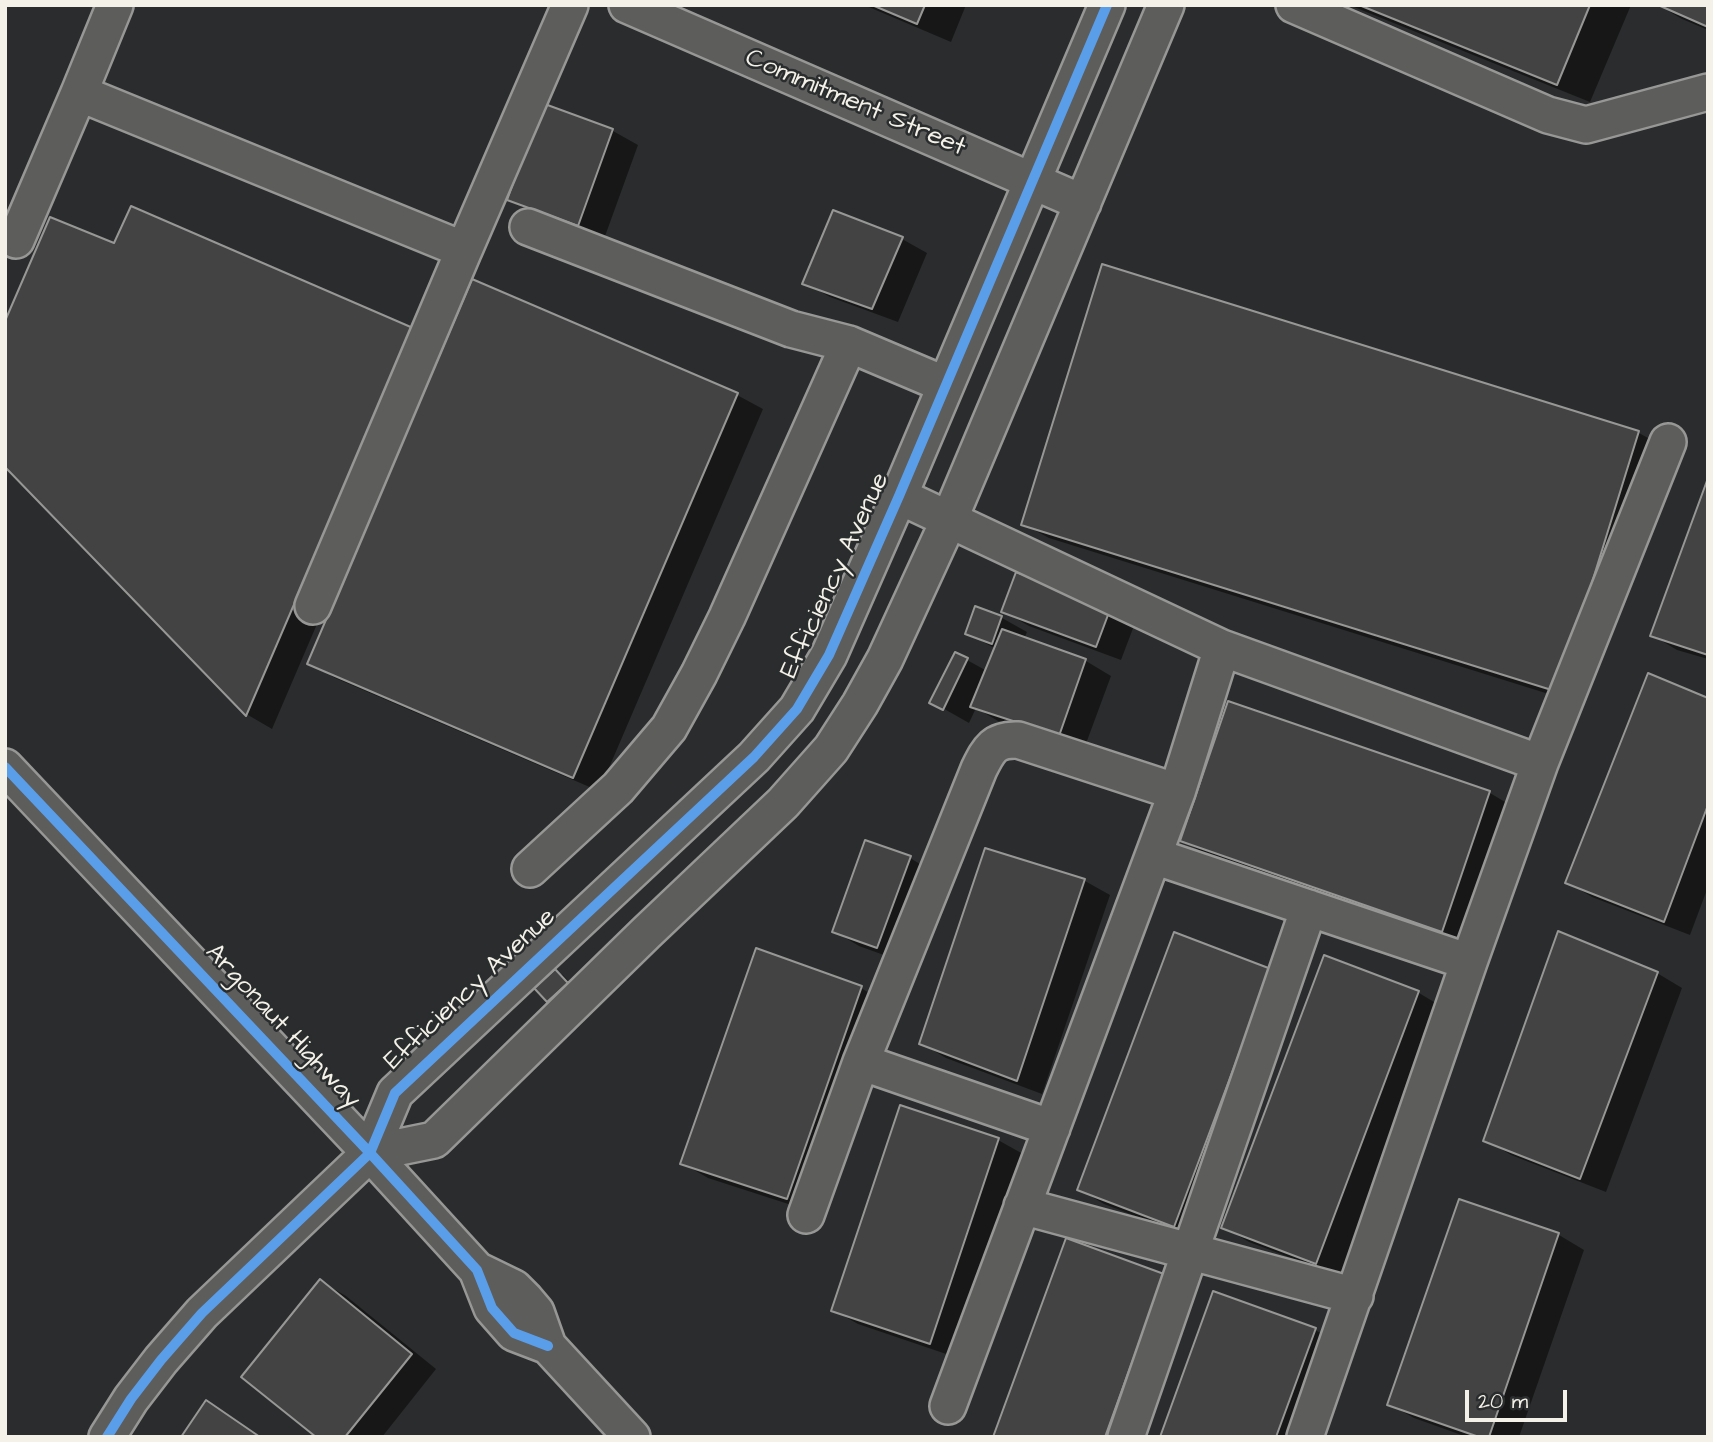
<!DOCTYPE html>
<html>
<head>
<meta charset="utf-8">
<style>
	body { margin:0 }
	#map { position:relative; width:1713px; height:1442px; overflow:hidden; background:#2b2c2d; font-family:"Architects Daughter",sans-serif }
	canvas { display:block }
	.frame { position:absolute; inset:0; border:7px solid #f4f1e8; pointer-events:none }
	.scale { position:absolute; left:1465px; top:1390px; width:102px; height:32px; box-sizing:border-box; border:4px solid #f4f1e8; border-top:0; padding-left:9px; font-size:21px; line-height:24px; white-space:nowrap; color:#f4f1e8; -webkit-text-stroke:5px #2a2d2e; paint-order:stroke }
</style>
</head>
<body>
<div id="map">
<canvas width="1713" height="1442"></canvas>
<div class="frame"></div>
<div class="scale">20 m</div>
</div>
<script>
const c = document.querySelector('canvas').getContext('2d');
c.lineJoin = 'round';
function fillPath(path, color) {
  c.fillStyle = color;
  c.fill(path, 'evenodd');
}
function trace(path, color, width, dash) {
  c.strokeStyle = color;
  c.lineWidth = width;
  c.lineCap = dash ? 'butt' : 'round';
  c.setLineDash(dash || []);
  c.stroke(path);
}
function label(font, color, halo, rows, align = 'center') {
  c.font = font + ' "Architects Daughter",sans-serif';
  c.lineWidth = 5;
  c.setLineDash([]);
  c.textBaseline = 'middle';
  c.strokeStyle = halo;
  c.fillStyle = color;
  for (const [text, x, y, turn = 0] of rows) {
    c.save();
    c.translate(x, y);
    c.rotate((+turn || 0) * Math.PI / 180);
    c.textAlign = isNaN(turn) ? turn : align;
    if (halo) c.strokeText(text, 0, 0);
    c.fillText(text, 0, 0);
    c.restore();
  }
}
fillPath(new Path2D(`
	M864,5H966L951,42Z
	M1349,5H1631L1590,102Z
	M1658,5H1708V30L1682,19Z
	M543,105L613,131L638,145L604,239L534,214L509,199Z
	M902,239L927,253L898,322L830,297L805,283Z
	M115,245L437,344L272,729L248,715L5,464Z
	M1103,266L1639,433L1664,447L1584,705L1049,538L1023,524Z
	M737,395L763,409L599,791L335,678L309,663Z
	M1708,483V659L1677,650L1652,635Z
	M1017,574L1135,623L1121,660L1029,626L1003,611Z
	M976,608L1002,618L1027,632L1024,639L1086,661L1111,676L1084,749L998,721L976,708L969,723L932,702L967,660L987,671L996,649L967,633Z
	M1708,699V887L1690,935L1592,897L1567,882Z
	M1229,703L1490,793L1515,808L1467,945L1207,855L1182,840Z
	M987,850L1085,881L1110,895L1042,1094L946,1058L921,1043Z
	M910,858L935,873L903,962L859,946L834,931Z
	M1325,957L1419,993L1444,1008L1342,1277L1249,1242L1223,1227Z
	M555,971L563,975L575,988L556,1006L549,1001L536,988Z
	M1271,971L1199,1240L1104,1204L1079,1189Z
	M1657,973L1682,988L1606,1192L1511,1155L1486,1140Z
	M861,988L886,1003L813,1212L708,1178L682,1163Z
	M998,1140L1023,1154L955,1357L858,1324L833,1310Z
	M1460,1202L1559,1235L1584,1250L1519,1437H1467L1414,1418L1389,1404Z
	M1164,1276L1136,1437H995Z
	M320,1281L346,1296L436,1369L382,1437H318Z
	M1315,1330L1340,1344L1307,1437H1162Z
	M207,1402L232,1417L261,1437H183Z`), '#0007');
const building = new Path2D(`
	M872,5H925L917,24Z
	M1359,5H1590L1557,85Z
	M1658,5H1708V27Z
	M542,103L613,129L578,226L507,200Z
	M131,206L413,328L246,716L5,467V321L50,217L114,243Z
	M833,210L903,237L872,309L802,284Z
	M1102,264L1639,431L1558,692L1021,525Z
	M472,279L738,393L573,778L307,664Z
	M1708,478V655L1650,636Z
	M1016,572L1111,607L1096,647L1001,612Z
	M975,606L1002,616L992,644L965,634Z
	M1002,629L1086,659L1059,736L970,707Z
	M955,652L968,658L943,710L929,703Z
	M1648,673L1708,698V805L1664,922L1565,883Z
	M1228,701L1490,791L1442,932L1180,841Z
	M865,840L911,856L877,948L832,932Z
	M985,848L1085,879L1017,1081L919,1044Z
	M1558,931L1658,972L1580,1179L1483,1141Z
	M1174,932L1271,969L1174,1227L1077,1190Z
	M756,948L862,986L787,1199L680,1164Z
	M1324,955L1419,991L1316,1264L1221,1228Z
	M555,969L568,983L547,1002L534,988Z
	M900,1105L999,1138L930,1344L831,1311Z
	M1459,1199L1559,1233L1489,1437H1479L1387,1405Z
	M1066,1238L1164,1274L1105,1437H993Z
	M320,1279L412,1354L345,1437H316L241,1377Z
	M1213,1291L1316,1328L1276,1437H1160Z
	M206,1400L260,1437H181Z`);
fillPath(building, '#434344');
trace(building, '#979796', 2);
const minor = new Path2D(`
	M115,5L79,93L464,250L570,5
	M627,5L1083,203
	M1294,5L1548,115L1586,125L1708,92
	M528,227L791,329L849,344L946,385
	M16,240L79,93
	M899,496L1222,648L1540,763
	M313,606L464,250
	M5,767L370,1153L477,1270L492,1308L514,1333L548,1346
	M1154,856L1469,962
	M530,869L618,788L669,728L699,674L727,617L849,344
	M861,1062L1052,1128
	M370,1153L434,1140L646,933L783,803L831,749L860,704L885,659L949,520L1166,5
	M1022,1206L1355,1296
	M806,1215L861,1062L979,769C989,749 994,739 1018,740L1177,792
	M477,1270L514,1288L525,1299L536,1312L548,1346L632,1437
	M948,1406L1177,792L1222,648
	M107,1437L131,1399L161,1360L202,1313L370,1153L395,1093L754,757L797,709L829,655L899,496L1107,5
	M1126,1437L1309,908
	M1305,1437L1469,962L1540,763L1668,442`);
trace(minor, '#979796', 40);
trace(minor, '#5d5d5c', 35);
trace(new Path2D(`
	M5,767L370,1153L477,1270L492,1308L514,1333L548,1346
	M107,1437L131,1399L161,1360L202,1313L370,1153L395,1093L754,757L797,709L829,655L899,496L1107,5`), '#5a9eea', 10);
label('26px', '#f4f1e8', '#2a2d2e', [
	["Commitment Street",855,104,23],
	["Efficiency Avenue",836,576,-65],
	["Efficiency Avenue",471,990,-43],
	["Argonaut Highway",282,1027,47]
]);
</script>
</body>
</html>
